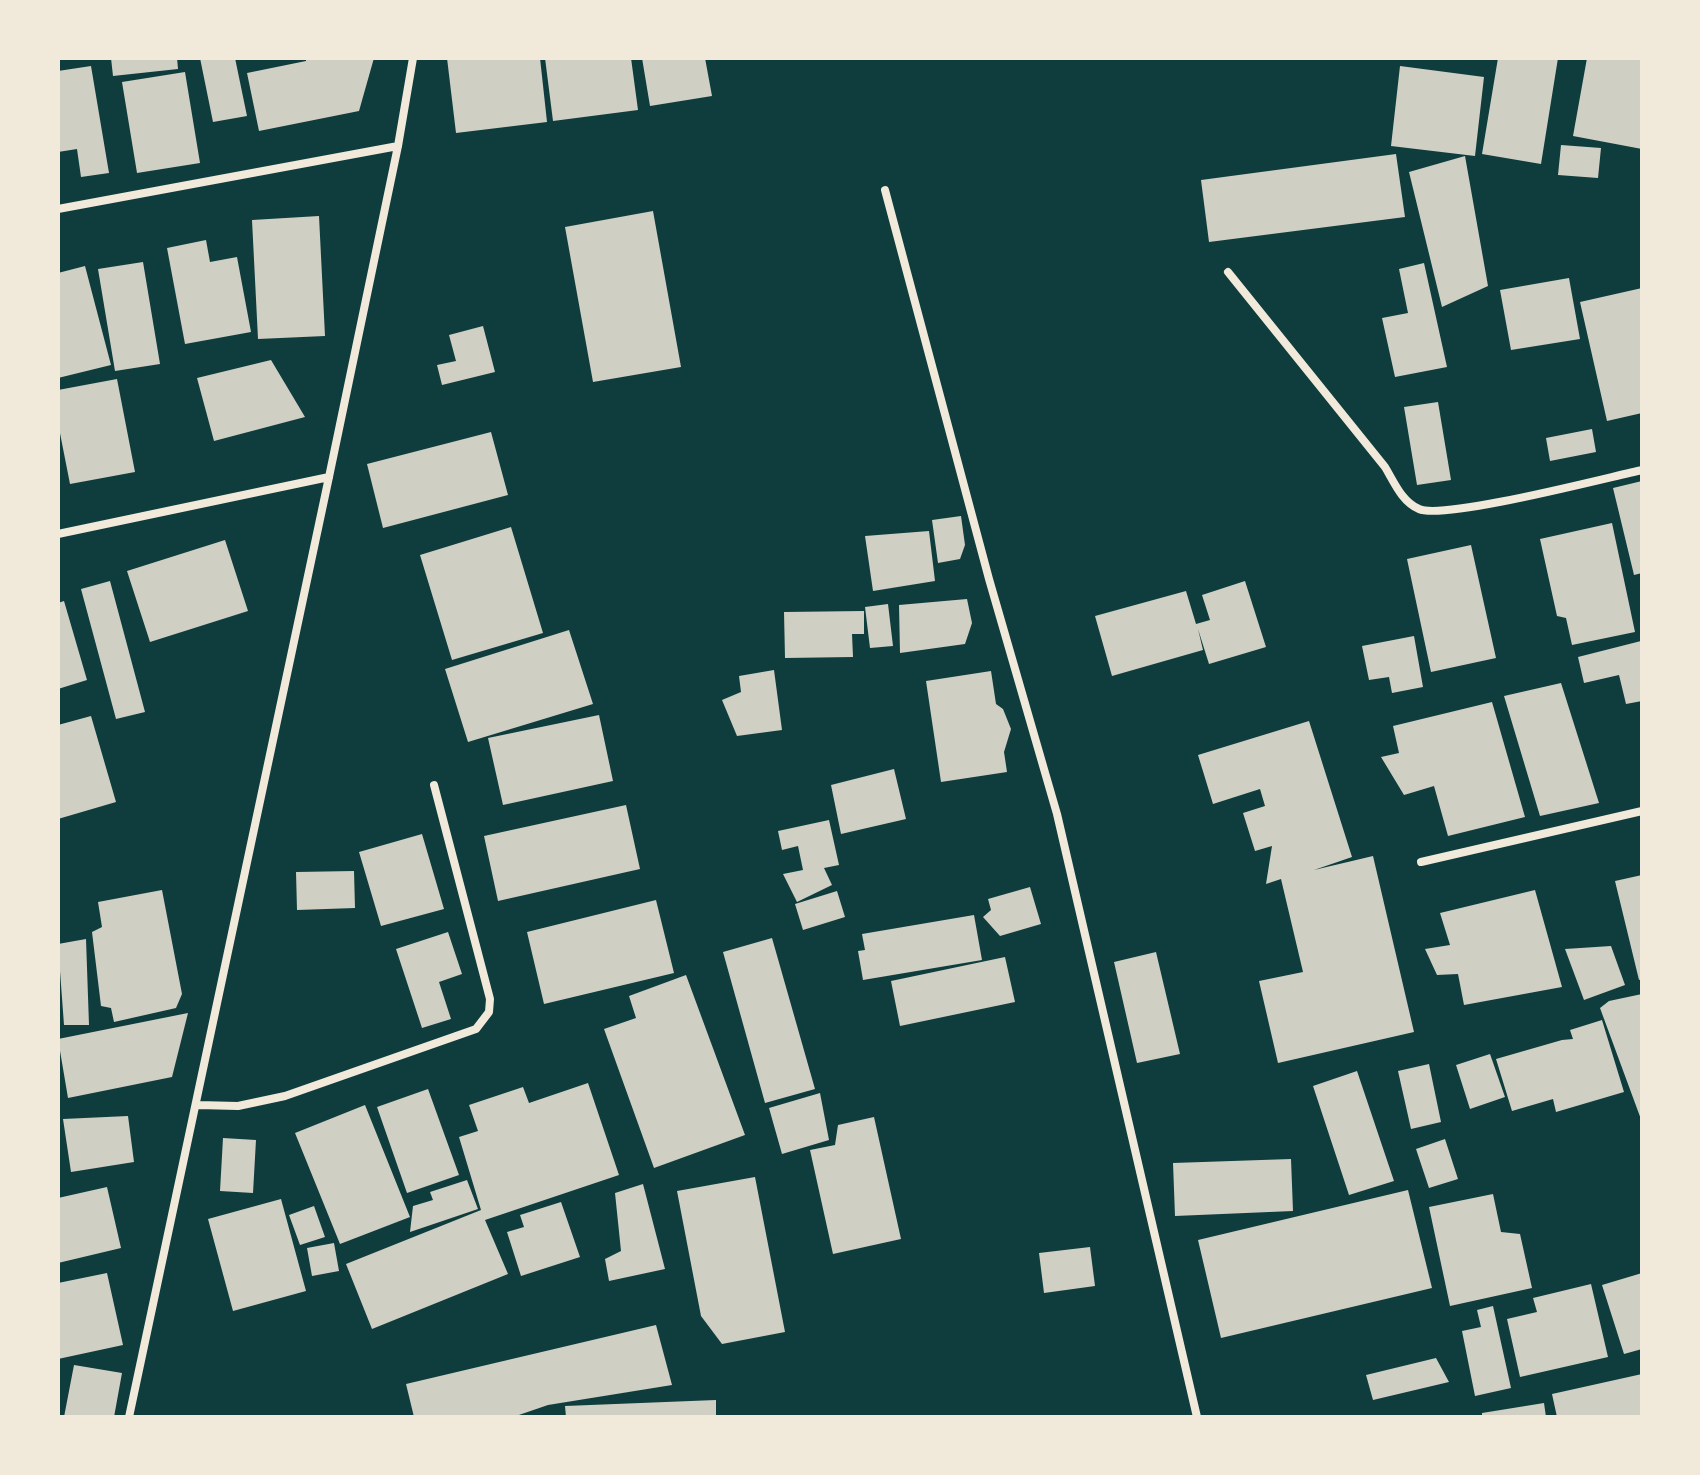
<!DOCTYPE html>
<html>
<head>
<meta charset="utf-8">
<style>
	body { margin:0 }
	#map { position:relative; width:1700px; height:1475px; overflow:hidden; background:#0f3d3e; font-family:Lato,sans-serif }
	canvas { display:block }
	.frame { position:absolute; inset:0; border:60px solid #f1e9da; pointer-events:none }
</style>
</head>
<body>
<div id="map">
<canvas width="1700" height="1475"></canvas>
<div class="frame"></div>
</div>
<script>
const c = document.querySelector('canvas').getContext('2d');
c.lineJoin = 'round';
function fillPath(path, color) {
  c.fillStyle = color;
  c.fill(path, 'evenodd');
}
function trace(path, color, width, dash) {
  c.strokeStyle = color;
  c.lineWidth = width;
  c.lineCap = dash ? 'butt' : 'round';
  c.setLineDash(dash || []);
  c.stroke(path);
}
fillPath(new Path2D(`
	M111,58H177L178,69L113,76Z
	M200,58H235L247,116L213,122Z
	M306,58H374L359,111L259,131L247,73L306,61Z
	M447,58H540L547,122L456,133Z
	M545,58H631L638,110L553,121Z
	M642,58H705L712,96L650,106Z
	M1498,58H1558L1541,164L1482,154Z
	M1587,58H1642V149L1573,136Z
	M91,66L109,173L81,177L77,149L58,152V71Z
	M1400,66L1484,77L1475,156L1391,146Z
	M185,72L200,163L137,173L122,82Z
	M1561,145L1601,148L1598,178L1558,175Z
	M1396,154L1405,217L1209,242L1201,180Z
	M1465,156L1488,286L1442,307L1409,172Z
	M653,211L681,367L593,382L565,227Z
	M319,216L325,336L258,339L252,220Z
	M206,240L210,262L237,257L251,332L185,344L167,248Z
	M143,262L160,364L115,371L98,269Z
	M1424,263L1447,367L1395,377L1382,318L1408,313L1399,269Z
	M85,266L111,365L58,378V273Z
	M1569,278L1580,339L1511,350L1500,290Z
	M1642,288V413L1607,421L1580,302Z
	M483,326L495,372L442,385L437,365L456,361L449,335Z
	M271,360L305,417L214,441L197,378Z
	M117,379L135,472L70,484L58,423V390Z
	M1438,402L1451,480L1417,485L1404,407Z
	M1592,429L1596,452L1550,461L1546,438Z
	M491,432L508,495L383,528L367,464Z
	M1642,481V573L1634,575L1613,488Z
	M961,516L965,545L960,559L938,563L932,520Z
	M1612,523L1635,632L1572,645L1566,618L1557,616L1540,539Z
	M511,527L543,633L452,660L420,555Z
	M929,531L935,581L873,591L865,536Z
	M225,540L248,611L150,642L127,571Z
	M1471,545L1496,658L1431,672L1407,559Z
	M110,581L145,712L116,719L81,589Z
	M1245,581L1266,647L1209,664L1198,629L1203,650L1112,676L1095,616L1186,591L1196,624L1210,620L1202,595Z
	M967,599L972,623L965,644L900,653L899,605Z
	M64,601L87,680L58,689V603Z
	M888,604L893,646L870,648L865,607Z
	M864,611V634H852L853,657L785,658L784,612Z
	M569,630L593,704L468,742L445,669Z
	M1414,636L1423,687L1392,693L1389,677L1369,680L1362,646Z
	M1641,641L1642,701L1626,704L1619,675L1584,683L1578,657Z
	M774,670L782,730L737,736L722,700L741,692L739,676Z
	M991,671L996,704L1003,709L1011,729L1004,752L1007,772L941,782L926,681Z
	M1561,683L1599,803L1540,816L1504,696Z
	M1492,702L1525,817L1448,836L1434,786L1404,795L1381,757L1399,753L1393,726Z
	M599,715L613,781L503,805L488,738Z
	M91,716L116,802L58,819V725Z
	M1309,721L1352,857L1314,870L1373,856L1414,1032L1278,1063L1259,981L1303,972L1281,879L1266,884L1272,846L1255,851L1243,813L1265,806L1260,789L1213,804L1198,755Z
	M894,769L906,819L841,834L831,785Z
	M626,805L640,869L498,901L484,836Z
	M829,820L839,865L824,868L832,885L797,902L783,874L803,870L798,846L782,850L778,831Z
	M422,834L444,909L381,926L359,852Z
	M354,871L355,908L297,910L296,872Z
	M1642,875V979L1639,980L1615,881Z
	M1030,887L1041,924L1000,936L983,917L991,910L988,899Z
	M162,890L182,994L176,1008L114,1022L111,1008L101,1006L92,932L102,927L98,902Z
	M1535,890L1562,987L1464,1005L1458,974L1437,975L1425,949L1450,945L1440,913Z
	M837,891L845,917L803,930L795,904Z
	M656,900L674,973L544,1004L527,932Z
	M974,915L982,960L863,980L858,951L865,950L862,934Z
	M448,932L462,974L439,982L451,1019L422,1028L396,949Z
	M772,938L815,1089L765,1103L723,952Z
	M86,939L89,1025H64L58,944Z
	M1611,946L1625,985L1584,1000L1565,949Z
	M1156,952L1180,1054L1137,1063L1114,962Z
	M1005,957L1015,1002L900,1026L891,981Z
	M686,975L745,1135L654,1168L604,1029L636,1018L629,996Z
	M1642,994V1122L1600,1008L1609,1001Z
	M188,1013L172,1077L68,1098L58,1039Z
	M1602,1020L1624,1092L1556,1112L1553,1099L1512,1111L1496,1059L1562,1040L1573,1039L1570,1030Z
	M1490,1054L1505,1097L1470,1109L1456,1065Z
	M1429,1064L1441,1122L1411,1129L1398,1071Z
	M1357,1071L1394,1181L1349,1195L1313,1086Z
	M588,1083L619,1175L485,1220L508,1274L372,1329L346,1264L481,1210L459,1137L478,1131L469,1105L523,1087L529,1103Z
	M428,1089L459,1175L407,1193L377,1107Z
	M820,1093L829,1140L782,1154L769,1108Z
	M365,1105L410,1217L340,1244L295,1133Z
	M128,1116L134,1162L71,1172L63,1119Z
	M874,1117L901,1239L833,1254L810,1150L835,1145L838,1125Z
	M223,1138L256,1140L253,1193L220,1191Z
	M1445,1139L1458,1179L1429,1188L1416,1149Z
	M1291,1159L1293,1211L1175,1216L1173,1163Z
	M755,1177L785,1332L722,1344L701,1316L677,1191Z
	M467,1180L478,1209L410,1232L413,1206L433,1200L430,1192Z
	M643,1184L665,1269L609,1281L605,1259L621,1251L615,1193Z
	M107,1187L121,1248L58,1263V1198Z
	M1408,1190L1432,1288L1221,1338L1198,1240Z
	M1493,1194L1501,1232L1520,1234L1532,1288L1450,1306L1429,1207Z
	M281,1199L306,1291L233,1311L208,1219Z
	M561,1202L580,1257L521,1276L507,1232L524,1227L520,1215Z
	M314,1206L325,1237L300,1245L289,1215Z
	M334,1243L339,1271L312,1276L307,1248Z
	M1090,1247L1095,1286L1044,1293L1039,1253Z
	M107,1273L123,1345L58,1359V1283Z
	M1642,1273V1349L1624,1354L1602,1285Z
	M1591,1284L1608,1357L1520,1377L1507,1319L1537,1312L1533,1298Z
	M1493,1306L1511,1388L1475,1396L1462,1331L1481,1327L1477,1310Z
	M656,1325L672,1385L548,1405L513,1417H414L406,1384Z
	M1436,1358L1449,1382L1373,1400L1366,1375Z
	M74,1365L122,1373L114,1417H64Z
	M1642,1374V1417H1557L1552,1394Z
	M716,1400V1417H566L565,1406Z
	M1544,1403L1546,1417H1482V1413Z`), '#cfcfc3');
trace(new Path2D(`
	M885,190L989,579L1057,814L1197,1417
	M58,209L398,146
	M1228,272L1385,467C1394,482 1402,502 1419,509C1444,520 1605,478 1642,470
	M58,534L329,477
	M1421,862L1642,811
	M198,1105L238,1106L285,1096L476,1029L489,1012L490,999L434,785
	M129,1417L329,477L398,146L413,58`), '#f1e9da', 8);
</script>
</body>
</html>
